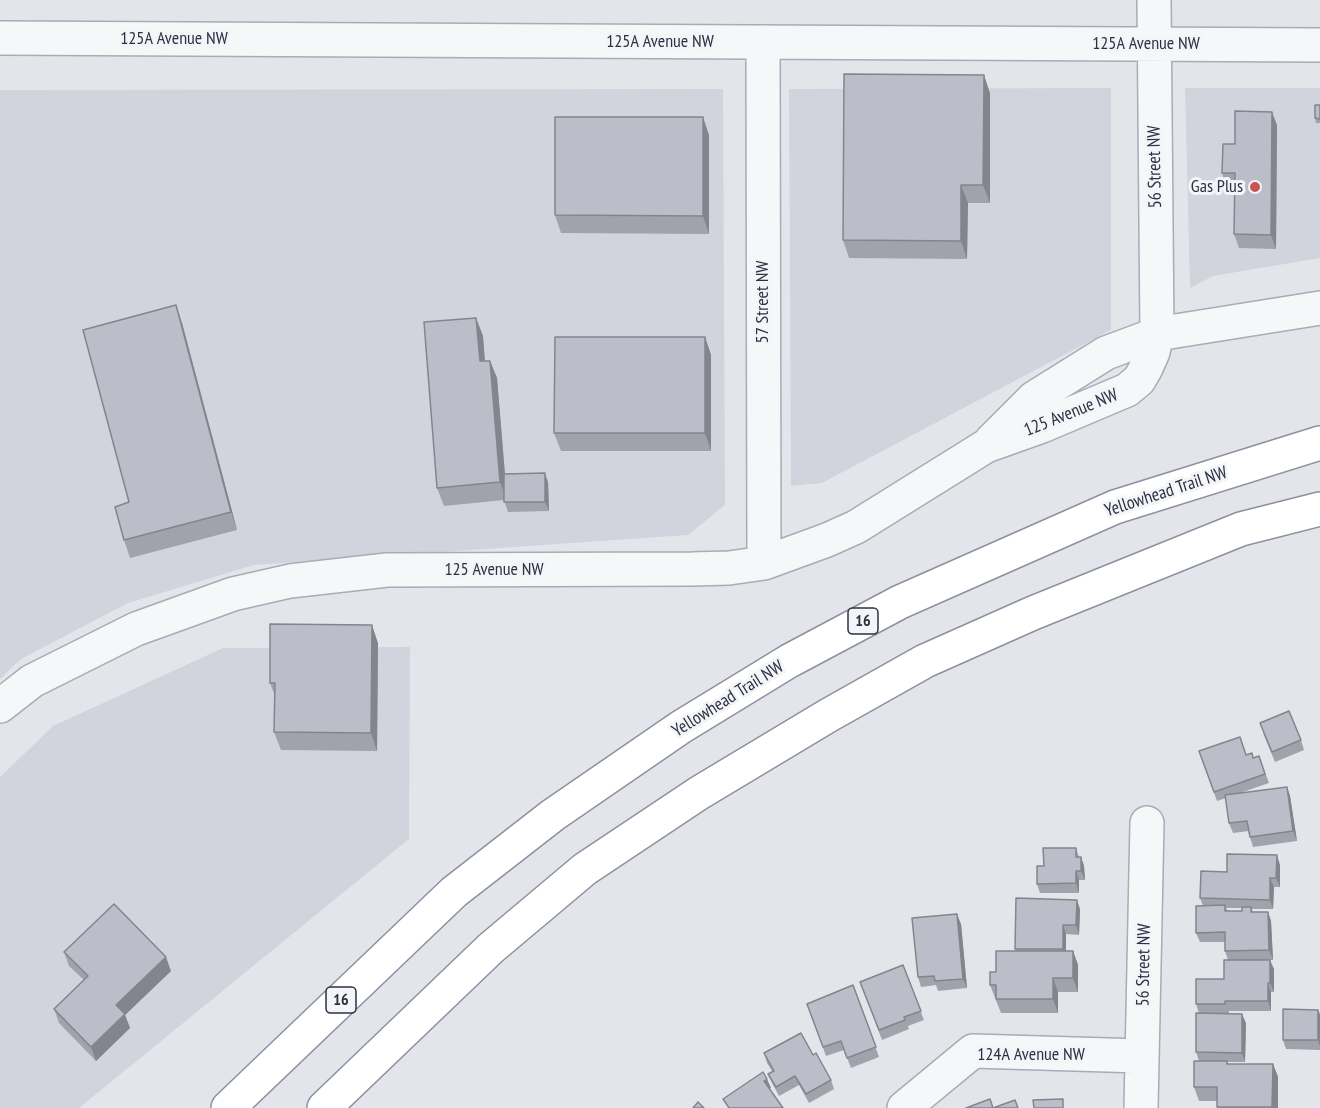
<!DOCTYPE html>
<html>
<head>
<meta charset="utf-8">
<style>
	body { margin:0 }
	canvas { display:block; background:#e4e5eb }
</style>
</head>
<body>
<canvas width="1320" height="1108"></canvas>
<script>
const c = document.querySelector('canvas').getContext('2d');
c.lineJoin = 'round';
function fillPath(path, color) {
  c.fillStyle = color;
  c.fill(path, 'evenodd');
}
function trace(path, color, width, dash) {
  c.strokeStyle = color;
  c.lineWidth = width;
  c.lineCap = dash ? 'butt' : 'round';
  c.setLineDash(dash || []);
  c.stroke(path);
}
function label(font, color, halo, rows, align = 'center') {
  c.font = font + ' "PT Sans Narrow",sans-serif';
  c.lineWidth = 6;
  c.setLineDash([]);
  c.textBaseline = 'middle';
  c.strokeStyle = halo;
  c.fillStyle = color;
  for (const [text, x, y, turn = 0] of rows) {
    c.save();
    c.translate(x, y);
    c.rotate((+turn || 0) * Math.PI / 180);
    c.textAlign = isNaN(turn) ? turn : align;
    if (halo) c.strokeText(text, 0, 0);
    c.fillText(text, 0, 0);
    c.restore();
  }
}
fillPath(new Path2D(`
	M1111,88V330L822,483L791,486L789,89Z
	M1185,88H1320V258L1213,276L1190,288Z
	M723,89L725,505L688,535L254,565L128,603L21,659L0,679V90Z
	M410,647L409,839L79,1108H0V777L53,726L223,648Z`), '#d2d4dd');
const minor = new Path2D(`
	M0,38L1320,45
	M763,42L764,563
	M991,441L1034,398L1106,353L1157,334L1320,308
	M0,706L32,681L136,629L233,594L290,581L387,570L692,569L729,568L764,563L827,540L856,527L986,446L1042,426L1127,390L1139,380L1146,368L1153,352L1157,334L1154,0
	M904,1108L973,1051L1142,1056
	M1141,1108L1147,823`);
const highway = new Path2D(`
	M228,1108L454,892L553,815L681,727L789,661L900,602L1115,507L1320,443
	M324,1108L491,948L585,869L699,793L829,715L925,661L1033,613L1241,529L1320,509`);
trace(minor, '#a9abb5', 36);
trace(highway, '#8c90a1', 36);
trace(minor, '#f6f7f9', 33);
trace(highway, '#fff', 33);
fillPath(new Path2D(`
	M990,93V203H968L967,259L849,258L843,240Z
	M1320,105V123H1316L1315,118Z
	M1277,125L1276,249L1239,248L1234,234L1235,187H1227L1222,173Z
	M709,135V234L561,233L555,215Z
	M476,318L483,336L485,361H490L497,378L505,474L548,482L549,511L508,512L504,500L444,506L437,488Z
	M182,323L237,530L130,558L124,540Z
	M705,337L711,355V451H561L554,433Z
	M378,643L377,751L281,750L274,732L275,696L270,683Z
	M1263,733L1301,740L1304,750L1275,762Z
	M1199,751L1246,755L1253,758L1259,756L1269,783L1240,793L1287,787L1290,796L1297,841L1253,847L1250,837L1249,831L1233,833L1229,823L1226,798L1217,801Z
	M1076,848L1079,857H1081L1084,866L1085,880H1079V893H1040L1037,884L1044,866Z
	M1280,865V887H1274L1273,909H1252L1253,912H1268L1271,921L1273,960H1246L1274,969V992H1271V1011H1229V1013H1199L1196,1004L1224,979L1228,960L1225,951V942H1200L1196,933L1203,906L1200,898L1227,872ZM1226,908H1242V911H1228Z
	M1080,909L1079,935L1066,934V951H1073L1078,965V992H1058V1013H1001L990,985L996,972L1016,951L1015,949Z
	M961,924L967,988L938,991L936,985L921,987L918,977Z
	M64,952L171,971L125,1015L130,1028L96,1061L59,1023L54,1009L84,980L69,966Z
	M903,965L924,1020L908,1026L909,1029L882,1040L860,982Z
	M853,985L879,1057L851,1068L844,1050L826,1056L807,1004Z
	M1320,1014V1050L1286,1049L1283,1040Z
	M1246,1023L1245,1062H1227L1228,1064H1273L1278,1077V1108H1217V1101H1199L1194,1087L1199,1061L1196,1052Z
	M764,1053L813,1055L831,1080L834,1089L809,1103L799,1085L779,1096L772,1083L768,1074L772,1071L767,1063Z`), '#a1a3ac');
fillPath(new Path2D(`
	M984,75L990,93V203L983,185Z
	M1272,112L1277,125L1276,249L1271,235Z
	M703,117L709,135V234L703,216Z
	M961,185L968,203L967,259L961,241Z
	M176,305L182,323L237,530L231,512Z
	M476,318L483,336L486,379L480,361Z
	M705,337L711,355V451L705,433Z
	M490,361L497,378L507,500L500,482Z
	M545,473L548,482L549,511L545,502Z
	M372,625L378,643L377,751L371,733Z
	M1287,787L1290,796L1297,841L1293,831Z
	M1277,855L1280,865V887L1276,878Z
	M1081,857L1084,866L1085,880L1081,871Z
	M1076,871L1079,880V893L1076,883Z
	M1270,878L1274,887L1273,909L1270,900Z
	M1077,900L1080,909L1079,935L1076,925Z
	M1268,912L1271,921L1273,960L1269,950Z
	M957,914L961,924L967,988L963,979Z
	M1063,925L1066,934V958L1063,949Z
	M1073,951L1078,965V992L1073,978Z
	M166,957L171,971L125,1015L130,1028L96,1061L91,1047L116,1005Z
	M1270,960L1274,969V992L1270,983Z
	M1053,978L1058,992V1013L1053,999Z
	M1268,983L1271,992V1011L1268,1001Z
	M1318,1010L1320,1014V1046L1318,1040Z
	M1242,1014L1246,1023L1245,1062L1242,1053Z
	M1273,1064L1278,1077V1108H1273L1272,1107Z
	M767,1079L771,1088L768,1090L764,1081Z`), '#83858c');
const building = new Path2D(`
	M844,74L984,75L983,185H961V241L843,240Z
	M1315,105H1320V119L1315,118Z
	M1235,111L1272,112L1271,235L1234,234L1235,173H1222L1223,144H1235Z
	M555,117H703V216L555,215Z
	M176,305L231,512L124,540L115,507L129,502L83,330Z
	M476,318L480,361H490L500,482L437,488L424,322Z
	M555,337H705V433H554Z
	M545,473V502H504V474Z
	M270,624L372,625L371,733L274,732L275,683H270Z
	M1289,711L1301,740L1272,752L1260,723Z
	M1240,737L1246,755L1252,753L1253,758L1259,756L1265,774L1214,792L1199,751Z
	M1287,787L1293,831L1250,837L1247,821L1229,823L1225,795Z
	M1043,848H1076V857H1081V871H1076V883L1037,884V866H1044Z
	M1227,854L1277,855L1276,878H1270V900L1200,898L1201,871L1227,872Z
	M1016,898L1077,900L1076,925H1063V949H1015Z
	M114,904L166,957L116,1005L125,1014L91,1047L54,1009L88,976L64,952Z
	M1225,905V911H1242V907H1251V912H1268L1269,950L1225,951V932L1196,933V906Z
	M957,914L963,979L935,981L934,976L918,977L912,918Z
	M996,951H1073V978H1053V999H996V985H990V972H996Z
	M1224,960H1270V983H1268V1001H1225V1004H1196V979H1224Z
	M903,965L921,1011L904,1017L905,1020L879,1030L860,982Z
	M853,985L876,1047L847,1058L841,1041L823,1047L807,1004Z
	M1283,1009L1318,1010V1040H1283Z
	M1196,1013L1242,1014V1053L1196,1052Z
	M801,1033L813,1055L816,1053L831,1080L806,1094L795,1076L776,1087L768,1074L774,1071L764,1053Z
	M1194,1061H1227V1064H1273L1272,1107H1217V1087H1194Z
	M763,1072L767,1079L764,1081L783,1108H729L723,1099Z
	M990,1099L993,1108H966Z
	M1063,1099V1108H1034L1033,1100Z
	M1015,1100L1018,1108H993Z
	M698,1102L704,1108H693Z`);
fillPath(building, '#bbbec8');
trace(building, '#83858c', 1.5);
for (const [x, y, r, color] of [
	[1255,187,6,"#c85551"]
]) {
  const dot = new Path2D();
  dot.arc(x, y, r, 0, 2 * Math.PI);
  c.fillStyle = color;
  c.fill(dot);
  trace(dot, '#f4f5f8', 2);
}
for (const [x, y, w] of [
	[863,621,30],
	[341,1000,30]
]) {
  const box = new Path2D();
  box.roundRect(x - w / 2, y - 13, w, 26, 4.5);
  c.fillStyle = '#f4f5f8';
  c.fill(box);
  trace(box, '#2c3043', 1.5);
}
label('bold 16px', '#2c3043', null, [
	["16",863,621],
	["16",341,1000]
]);
label('18px', '#2c3043', '#f4f5f8', [
	["125A Avenue NW",174,39],
	["125A Avenue NW",660,42],
	["125A Avenue NW",1146,44],
	["56 Street NW",1155,167,-91],
	["57 Street NW",763,302,-90],
	["125 Avenue NW",1071,413,-22],
	["Yellowhead Trail NW",1166,492,-18],
	["125 Avenue NW",494,570],
	["Yellowhead Trail NW",728,699,-32],
	["56 Street NW",1144,965,-89],
	["124A Avenue NW",1031,1055]
]);
label('18px', '#2c3043', '#f4f5f8', [
	["Gas Plus",1243,187]
], 'right');
</script>
</body>
</html>
